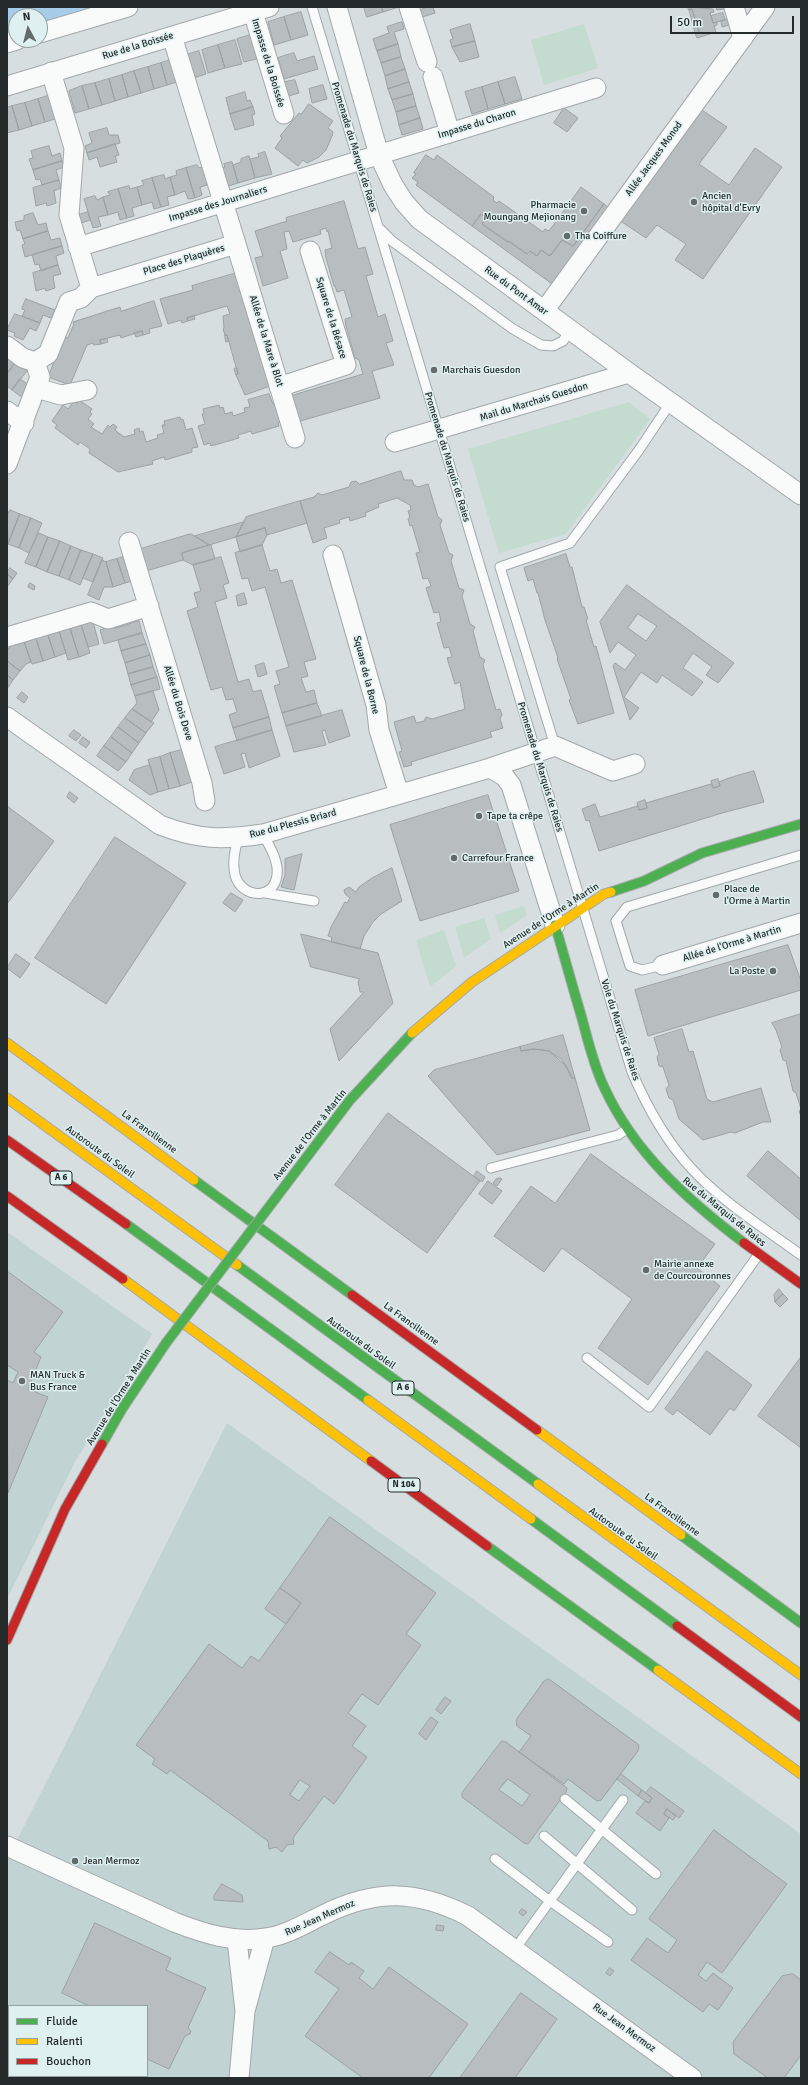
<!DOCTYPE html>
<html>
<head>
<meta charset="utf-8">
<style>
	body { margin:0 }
	#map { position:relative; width:808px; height:2085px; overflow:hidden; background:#d6dedf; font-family:Signika,sans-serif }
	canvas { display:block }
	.frame { position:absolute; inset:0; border:8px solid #252b2b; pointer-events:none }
	.legend { position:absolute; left:8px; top:2005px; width:140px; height:72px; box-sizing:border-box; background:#dff0f0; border:1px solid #95a1a1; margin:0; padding:5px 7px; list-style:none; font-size:12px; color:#252b2b }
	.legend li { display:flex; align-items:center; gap:8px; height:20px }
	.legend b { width:20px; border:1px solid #95a1a1 }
	.north { position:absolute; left:8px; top:8px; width:40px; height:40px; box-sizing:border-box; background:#dff0f0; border:1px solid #95a1a1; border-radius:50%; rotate:353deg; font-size:11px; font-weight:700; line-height:16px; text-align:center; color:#252b2b }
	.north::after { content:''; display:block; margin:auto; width:14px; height:18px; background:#636a6a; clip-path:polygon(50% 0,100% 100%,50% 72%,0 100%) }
	.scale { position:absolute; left:670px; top:16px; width:124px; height:18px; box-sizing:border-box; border:2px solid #252b2b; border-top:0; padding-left:5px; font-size:12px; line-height:14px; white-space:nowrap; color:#252b2b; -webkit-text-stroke:3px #dff0f0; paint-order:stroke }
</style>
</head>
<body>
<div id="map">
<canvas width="808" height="2085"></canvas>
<div class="frame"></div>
<ul class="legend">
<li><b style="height:5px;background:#4caf50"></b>Fluide</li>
<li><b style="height:5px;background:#ffc107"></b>Ralenti</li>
<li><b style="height:5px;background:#c62828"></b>Bouchon</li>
</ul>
<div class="north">N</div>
<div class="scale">50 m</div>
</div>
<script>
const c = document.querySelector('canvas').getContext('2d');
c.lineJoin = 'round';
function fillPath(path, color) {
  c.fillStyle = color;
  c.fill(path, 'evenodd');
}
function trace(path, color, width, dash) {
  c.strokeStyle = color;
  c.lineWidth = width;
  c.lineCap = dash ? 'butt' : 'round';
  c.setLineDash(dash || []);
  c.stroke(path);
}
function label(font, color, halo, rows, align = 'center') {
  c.font = font + ' Signika,sans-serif';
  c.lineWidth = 3;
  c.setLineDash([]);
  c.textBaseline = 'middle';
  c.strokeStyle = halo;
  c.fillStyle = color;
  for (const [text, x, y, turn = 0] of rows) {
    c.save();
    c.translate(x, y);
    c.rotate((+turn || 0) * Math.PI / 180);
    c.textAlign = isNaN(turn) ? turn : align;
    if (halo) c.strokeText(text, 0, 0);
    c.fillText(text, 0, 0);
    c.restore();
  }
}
fillPath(new Path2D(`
	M7,1232L152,1334L75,1462L7,1599Z
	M227,1423L801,1834V2078H7V1860ZM9,2006H147V2076H9Z`), '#c2d3d4');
fillPath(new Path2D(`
	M584,24L598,68L544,85L531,40Z
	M629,402L650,419L566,534L499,553L468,449Z
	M524,906L527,915L500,933L495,915Z
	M484,918L491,939L464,958L455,927Z
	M444,930L456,966L430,987L416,940Z`), '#c4dbcf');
fillPath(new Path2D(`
	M7,7H111L40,28V16H16V35L7,38Z`), '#a6ccea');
const building = new Path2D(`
	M364,7H382L383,12L367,17Z
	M382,7H399L383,12Z
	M429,7H433L435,13L419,18L417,11Z
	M688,7L713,9L714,12L710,13L713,23L717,22V25L714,26L716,32L697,38L695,33L699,32L692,9L689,10Z
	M717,7H724V9L717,10Z
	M692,9L699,32L695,33L689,10Z
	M301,12L308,35L291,40L284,17Z
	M723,13L725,20L713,23L711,16Z
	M284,17L291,40L274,45L268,22Z
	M728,19L730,25L722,27L721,21Z
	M402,22L404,29L394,32L398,44L377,51L373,39L389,33L387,27Z
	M470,24L475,41L452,47L450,40L453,39L450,30Z
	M254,34L261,58L244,62L237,39Z
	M235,40L242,64L225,68L218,45Z
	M475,41L479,57L460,62L452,47Z
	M398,44L401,57L381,63L377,51Z
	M218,45L225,68L208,73L202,50Z
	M199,51L206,74L190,79L183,56Z
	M294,53L297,61L314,56L318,69L284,79L278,58Z
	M401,57L405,69L385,76L381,63Z
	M174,59L180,81L167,85L161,63Z
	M161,63L167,85L154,89L148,67Z
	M148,67L154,89L141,93L134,71Z
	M405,69L409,82L388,89L385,76Z
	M134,71L141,93L128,97L122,75Z
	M122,75L128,97L115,101L109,79Z
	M515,77L522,99L505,104L498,82Z
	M109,79L115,101L102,105L95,83Z
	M295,80L299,93L285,97L281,83Z
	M409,82L413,94L392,100L388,89Z
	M498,82L505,104L488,109L482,87Z
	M95,83L102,105L89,109L82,86Z
	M323,85L327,99L312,103L309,89Z
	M82,86L89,109L75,113L69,91Z
	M482,87L488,109L472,114L465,92Z
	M245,92L247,101L250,100L253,107L230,114L226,98Z
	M413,94L416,106L396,112L392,100Z
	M51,95L58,118L45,122L38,99Z
	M38,99L45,122L32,126L25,103Z
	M25,103L32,126L19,130L12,106Z
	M309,104L333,121L328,128L333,132L332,136L326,150L319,157L307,163L303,160L298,166L275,148L282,138L280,136L299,113L301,114Z
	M12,106L19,130L7,133V108Z
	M416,106L420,118L399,125L396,112Z
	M253,107L255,114L252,115L254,125L235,130L230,114Z
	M564,108L578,118L567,132L554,123Z
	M699,108L727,127L699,164L729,185L755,148L782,167L703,279L675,260L686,244L657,225L646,238L619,220Z
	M420,118L423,129L402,135L399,125Z
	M107,128L109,135H118L120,143L87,153L85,146L92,143L89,133Z
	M115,144L119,155L115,156L117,162L100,167L97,157L89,160L87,153Z
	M49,146L52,156L60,153L62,161L33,170L29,159L33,158L31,151Z
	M265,152L272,174L255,178L250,159L259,157L258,154Z
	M426,155L434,160L437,155L494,197L493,200L497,203L499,201L543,232L545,229L549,231L581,187L604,204L573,246L562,240L550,256L541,250L537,256L530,251L527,254L482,224L486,218L481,214L472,226L416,185L418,182L412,178L416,174L414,173Z
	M249,156L255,178L238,183L233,165L241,162V159Z
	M62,161L64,167L56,170L59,180L42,185L40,179L36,180L33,170Z
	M232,162L238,183L222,188L216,169L225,167L224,164Z
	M197,165L199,168L206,166L211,184L200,187L202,195L195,198L186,168Z
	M186,168L195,198L188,199L185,191L175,195L170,177L177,175L176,171Z
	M164,175L165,179L170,177L175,195L167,197L169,205L161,207L152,178Z
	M152,178L161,207L154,209L152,202L142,205L137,187L144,185L142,181Z
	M59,180L61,188L54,191L56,203L47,206L46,203L36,206L33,188Z
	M129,186L130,189L137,187L142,205L132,208L134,216L127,218L118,189Z
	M118,189L127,218L120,220L118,212L108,215L103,197L110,195L108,192Z
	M95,196L97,200L103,197L108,215L98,217L101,226L93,228L84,199Z
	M344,201L358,249L365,247L373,274L366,276L378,317L385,314L393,341L386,343L394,365L372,371L380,398L297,422L290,396L363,374L359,360L355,358L346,326L345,319L352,317L344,290L337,292L335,286H334L326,258L325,250L332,248L328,231L327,232L326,228L320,230L321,234L293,242L289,231L284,232L287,249L280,251L288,278L263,286L255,258L263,256L255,231L287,221L286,218Z
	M604,204L610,209L555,286L472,226L481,214L486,218L482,224L507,242L509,241L527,254L530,251L537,256L541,250L550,256L562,240L573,246Z
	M88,212L90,220L81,223L79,215Z
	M33,213L38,225L46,223L48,231L23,239L20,230L17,231L15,222L24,220V216Z
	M48,231L51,240L60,238L62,246L25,257L22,245L25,244L23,239Z
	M62,246L64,253L56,256L58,265L41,271L39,264L35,265L32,255Z
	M58,265L61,274L53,276L55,288L46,291L45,288L36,291L33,273Z
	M240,272L270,386L245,395L236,375L238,374L227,335H225L223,329L224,328L223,316L230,314L227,306L187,318L188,321L182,323L181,320L168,324L160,299L193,290L192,286Z
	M26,299L55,310L51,318L43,315L40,323L22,316L25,310L22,309Z
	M154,301L162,326L149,329L150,333L143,335L142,331L121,338L120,335L100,340L101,344L94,345L93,343L87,345L70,385L48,377L64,337L68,338L74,324L73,322L120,307L121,311Z
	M15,314L40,323L36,331L30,328L23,340L14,336L15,333L7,330Z
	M194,316L195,319L188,321L187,318Z
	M142,331L143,335L136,337L134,333Z
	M225,335H227L229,341L226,342Z
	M107,339L108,342L101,344L100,340Z
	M7,356L15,363L7,374Z
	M15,363L27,371L12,390L7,386V374Z
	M237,368L238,374L236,375L234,369Z
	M20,379L29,385L23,398L12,390Z
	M269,394L273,404L278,402L284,421L278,423L279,426L252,434L251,431L238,435L239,438L211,446L210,443L204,445L198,426L205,424L202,414L204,413L203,409L219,405L220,408L223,407L225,414L232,412L233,416L245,412L244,408L250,407L248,400Z
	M79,400L92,409L90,412L92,414L88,419L94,424L91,427L102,434L108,425L110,427L113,424L117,427L115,430L124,437L135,434L134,430L139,428L140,432L143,431L146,442L158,438L157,435L164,433L162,425H165L164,421L180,417L181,420L183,419L186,430L192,428L198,447L192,448V452L165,460L164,457L152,461L153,464L118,472L89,453L90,449L80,442L78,445L55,428L57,425L52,421L63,405L68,409L74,401L77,403Z
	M401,471L404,480H412L414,485L418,487L428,484L438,517L442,520L440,525L449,553L453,555L451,561L459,588L464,590L462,596L470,624L475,627L473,631L480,657L485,660L483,665L496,710L500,709L502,715L500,719L503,728L490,732L492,737L411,762L412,765L404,767L399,752L402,751L394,722L414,716L416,723L424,721L426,717L432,719L465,709L460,682L455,684L447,658L452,657L449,647L444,648L437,623L441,622L439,612L434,613L426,588L431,586L428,578L423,579L416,553L420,552L412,525L410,526L408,519L410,517L408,511L411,510L410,505L397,498L378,504L379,507L365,513L366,516L350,521L349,517L339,520L340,523L324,528L327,538L313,543L300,501L314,497L318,493L322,495L349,487L351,482L356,481L359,484Z
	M300,501L307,523L267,535L265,528L236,537L246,517Z
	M10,510L20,514L8,544L7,517Z
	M20,514L31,518L19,548L8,544Z
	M31,518L42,523L29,553L19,548Z
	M244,522L236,537L209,545L195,536Z
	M265,528L267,535L262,545L240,552L236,537Z
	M39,533L48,537L36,567L25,563Z
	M191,534L209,545L182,553L183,560L143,572L137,550Z
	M48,537L60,541L47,572L36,567Z
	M60,541L71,546L59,576L47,572Z
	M211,545L215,559L193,565L183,560L182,553Z
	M262,545L270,571L277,569L281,583L292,580L316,659L304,662L308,676L301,678L306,692L314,690L317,703L282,713L274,686L280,684L276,671L289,667L265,587L252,591L248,578L242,579L235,553Z
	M71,546L81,550L69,580L59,576Z
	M81,550L93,554L80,585L69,580Z
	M93,554L103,558L93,582L83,578Z
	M566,554L570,567H572L582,607H584L588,619L586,620L594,647L596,646L614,713L578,724L569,700L571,699L557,659L558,658L545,620L538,593H537L533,579L528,581L524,568Z
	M129,555L136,580L125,583L117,559Z
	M221,557L229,583L223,585L227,598L215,602L238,682L249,679L253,692L261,690L269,717L233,728L229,715L237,712L233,699L226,700L222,687L211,690L187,611L198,607L194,593L201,591L193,565Z
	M117,559L125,583L113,587L106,562Z
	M102,560L106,562L113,587H104L99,600L88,595Z
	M10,568L17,573L13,579L7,574Z
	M7,574L13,579L7,587Z
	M30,583L35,586L34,590L28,587Z
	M627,585L734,663L718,683L706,675L712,667L693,653L683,668L703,682L692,696L662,675L657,683L641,672L624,697L639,708L630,720L613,666L615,663L625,670L636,655L618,642L610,653L600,622ZM638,614L657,626L646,641L628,628Z
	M244,593L247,604L238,606L236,596Z
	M92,618L99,644L88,647L80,621Z
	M80,621L90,653L79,657L69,625Z
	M139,621L142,633L104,644L100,630L114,625L115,628Z
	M69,625L79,657L68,660L58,628Z
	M58,628L66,653L55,657L47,632Z
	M47,632L55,657L43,661L35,635Z
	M142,633L146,644L121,651L118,640Z
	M35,635L43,661L32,664L23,639Z
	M24,641L31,662L26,664L20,671L7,661V651L11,645Z
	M146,644L150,655L125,663L121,651Z
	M150,655L153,667L128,674L125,663Z
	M7,661L20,671L13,680L7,675Z
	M264,663L267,674L258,677L255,666Z
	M153,667L157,677L131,685L128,674Z
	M7,675L13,680L7,689Z
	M157,677L160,689L135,696L131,685Z
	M153,691L159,710L151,722L132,709L137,703L135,696Z
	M22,692L28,697L24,703L17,698Z
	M317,703L322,716L286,726L282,713Z
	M132,709L154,723L146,733L125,718Z
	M342,710L350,736L329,743L325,730L322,731L326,745L294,752L286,726Z
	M269,717L272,730L237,741L233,728Z
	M125,718L146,733L139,743L118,727Z
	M118,727L139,743L132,753L111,737Z
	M74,730L81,735L76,741L69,736Z
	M272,730L280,756L249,768L245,753L241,754L245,767L224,774L215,747Z
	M83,737L90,742L86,748L79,743Z
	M111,737L132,753L126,762L104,746Z
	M104,746L126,762L118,771L97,756Z
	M182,750L192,782L180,786L170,753Z
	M170,753L180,786L169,789L160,757Z
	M160,757L169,789L158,792L148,760Z
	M150,765L158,792L150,795L129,780L134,770Z
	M754,771L764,802L722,813L599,851L589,820L586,821L582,809L595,804L600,817L631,808L638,806L639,810L647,808L646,803L711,784L713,788L720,786L719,782L726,779Z
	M718,779L720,786L713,788L711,781Z
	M70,792L78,798L74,803L67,797Z
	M488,795L519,891L420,921L390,825Z
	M645,800L647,808L639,810L637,803Z
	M7,806L54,841L7,904Z
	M115,837L186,883L106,1004L35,958Z
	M302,854L294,890L281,887L285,875V859Z
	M392,868L402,901L381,914L373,922L364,936L360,949L331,942L332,937L328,936L331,927L345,902L347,903L350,898L345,894L344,890L349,887L356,892L359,887L372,878Z
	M231,893L243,900L235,912L223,903Z
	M301,934L378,953L393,1003L339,1061L330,1029L364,992H360L358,981L360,979L311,967Z
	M788,945L801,981V990L648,1036L635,990Z
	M16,954L30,964L20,978L7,968Z
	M801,1014V1117L799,1111L801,1109L796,1093L793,1091L786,1061L783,1060L780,1050L782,1047L776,1030L772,1023Z
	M682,1029L689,1052L693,1051L707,1099L713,1102L761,1088L771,1122H763L735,1133L731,1132L703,1140L679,1119L673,1100L669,1098L666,1089L669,1085L663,1067L659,1066L657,1057L659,1054L654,1038Z
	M563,1035L575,1078H572L567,1067L561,1059L549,1051L534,1049L521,1051L520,1047Z
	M520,1047L521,1051L534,1049L549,1051L565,1065L572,1078H575L590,1130L497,1155L428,1076L434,1070Z
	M388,1113L480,1181L427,1253L335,1185Z
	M768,1151L801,1179V1221L747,1176Z
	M591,1154L715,1244L697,1268L720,1286L648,1385L598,1348L632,1299L562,1248L544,1272L494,1236L531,1186L555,1203Z
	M477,1171L485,1177L482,1182L474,1176Z
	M500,1178L502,1179L497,1186L493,1183L496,1179Z
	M488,1181L502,1191L492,1204L479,1194Z
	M7,1271L63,1312L34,1352L41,1357L28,1389L48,1397L8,1493L7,1380L13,1383L18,1372L7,1365Z
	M779,1289L783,1294L775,1302L774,1295Z
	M783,1294L788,1299L780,1307L775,1302Z
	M707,1351L752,1385L734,1411L730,1408L710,1435L677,1410L673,1415L665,1409Z
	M801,1357V1448L758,1416Z
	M330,1517L436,1593L406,1634L421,1645L378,1705L362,1694L348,1713L366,1726L352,1746L367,1757L334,1804L324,1796L293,1838L294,1844L287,1845L282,1852L276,1847L269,1849L268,1841L170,1770L167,1774L152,1764L155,1759L136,1745L209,1644L242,1668L251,1656L259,1661L301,1603L280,1588ZM300,1780L310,1786L299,1801L290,1795Z
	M280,1588L301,1603L286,1624L265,1609Z
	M549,1679L639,1745L638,1751L601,1800L597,1801L568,1779L564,1784L519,1752L531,1736L517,1726L516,1720L544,1681Z
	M445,1697L451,1701L441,1714L436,1710Z
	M431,1717L438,1722L426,1740L419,1734Z
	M502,1741L506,1742L567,1788L566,1792L528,1844L524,1843L462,1797V1793ZM508,1779L530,1795L522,1806L499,1790Z
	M621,1774L642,1790L638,1796L617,1779Z
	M651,1787L684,1811L679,1818L667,1809L664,1814L669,1818L660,1831L636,1813L645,1801L649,1803L652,1798L646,1793Z
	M642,1790L652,1798L649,1803L638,1796Z
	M667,1809L676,1816L673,1820L664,1814Z
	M714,1830L787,1884L722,1973L707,1962L698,1975L706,1981L713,1973L733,1988L718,2010L709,2004L703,2012L631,1960L647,1938L668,1953L677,1940L649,1919Z
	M222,1884L242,1895L243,1902L214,1900V1896Z
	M522,1909L527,1912L523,1916L519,1913Z
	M95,1923L171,1958L166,1970L206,1988L188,2028L191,2031L190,2034L185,2036L169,2069L147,2059V2006H89L62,1993Z
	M437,1925L444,1926L443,1931L436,1930Z
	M330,1952L349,1965L351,1962L364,1971L359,1978L373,1989L389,1967L468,2024L429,2078H363L305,2036L339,1989L315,1972Z
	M610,1968L614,1971L610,1976L606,1973Z
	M793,1974L801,1980V2055L784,2078H768L734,2054L733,2042L782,1976Z
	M521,1993L557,2019L515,2078H460Z`);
fillPath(building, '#b8bec0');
trace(building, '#9ca2a4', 1);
const lane = new Path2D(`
	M312,7L632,1072C647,1107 665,1140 691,1168C722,1202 764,1228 801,1255
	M380,229L392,241L513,329L541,345L553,346L563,341L570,330
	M555,746L500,567L570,543L639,450L671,402
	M238,838C235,850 232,862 235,875C241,898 274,901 277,875C279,861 269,845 263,834
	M265,893L314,901
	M663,965L642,970L630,966L616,921L627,907L801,855
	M491,1168L618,1135L627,1129
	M587,1358L649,1407L759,1254
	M565,1799L656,1874
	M544,1836L632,1910
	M495,1859L550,1901L608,1942
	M515,1949L623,1800`);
const street = new Path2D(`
	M337,7L379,155L393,185L404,202L419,219L629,373L801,495
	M409,7L427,62
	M734,7L743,38
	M253,12L284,114
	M40,33L128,7
	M7,43L17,40
	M51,72L74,148L69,215L91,288
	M433,77L450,133
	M7,86L269,7
	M236,244L295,438
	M78,247L596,88
	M544,311L765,7
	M7,346L23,358L35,362L48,354L69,302L81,298L91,288L236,244L172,36
	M279,387L346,365L310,251
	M36,388L61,395L87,390
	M7,411L24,423
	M395,442L629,373
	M7,464L40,377L35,362
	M129,542L202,783L205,801
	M333,555L376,705L379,730L399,794
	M7,637L91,612L108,619L149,606
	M7,717L160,825C199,840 223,840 263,834L490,768L555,746L613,771L635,764
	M490,768L504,776L511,785L555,925
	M663,965L801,923
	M7,1846L174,1922C205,1934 233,1943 266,1938C287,1935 306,1923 325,1914C377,1889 417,1890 468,1916L692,2078
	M237,1940L245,2011L265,1938
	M239,2078L245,2011`);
const fast = new Path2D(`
	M611,892L644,881L702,853L801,824
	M555,925C564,955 572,985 581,1015C588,1040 593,1064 604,1087C634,1153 688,1200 744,1243
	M194,1180L352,1295
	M275,1199L350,1100L412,1033
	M126,1224L368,1400
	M237,1265L538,1484
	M102,1444L122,1409L166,1343
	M531,1519L677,1626
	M681,1535L801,1623
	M487,1546L658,1670`);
const slow = new Path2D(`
	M412,1033L472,982L604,894L611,892
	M7,1043L194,1180
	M7,1098L237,1265
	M123,1279L371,1461
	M368,1400L531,1519
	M537,1430L681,1535
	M538,1484L801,1675
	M658,1670L801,1774`);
const jam = new Path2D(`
	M7,1140L126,1224
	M7,1196L123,1279
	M744,1243L801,1284
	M352,1295L537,1430
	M371,1461L487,1546
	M677,1626L801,1717
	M7,1640L65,1509L102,1444`);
trace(lane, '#a2a8a9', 11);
trace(street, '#a2a8a9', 21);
trace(fast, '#a2a8a9', 11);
trace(slow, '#a2a8a9', 11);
trace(jam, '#a2a8a9', 11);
trace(lane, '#f9fafa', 9);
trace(street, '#f9fafa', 19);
trace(fast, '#4caf50', 9);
trace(slow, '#ffc107', 9);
trace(jam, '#c62828', 9);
const fastBridge = new Path2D(`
	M166,1343L275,1199`);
trace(fastBridge, '#a2a8a9', 11, []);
trace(fastBridge, '#4caf50', 9);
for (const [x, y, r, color] of [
	[694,202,4,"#636a6a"],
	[584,211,4,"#636a6a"],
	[567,236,4,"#636a6a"],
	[434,370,4,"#636a6a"],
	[479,816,4,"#636a6a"],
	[454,858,4,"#636a6a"],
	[716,895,4,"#636a6a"],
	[773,971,4,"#636a6a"],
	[646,1270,4,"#636a6a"],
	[22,1381,4,"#636a6a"],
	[75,1861,4,"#636a6a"]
]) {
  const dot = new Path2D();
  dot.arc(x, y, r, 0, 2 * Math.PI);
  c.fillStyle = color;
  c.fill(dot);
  trace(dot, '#dff0f0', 1.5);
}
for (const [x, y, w] of [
	[61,1178,22],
	[403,1388,22],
	[404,1485,32]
]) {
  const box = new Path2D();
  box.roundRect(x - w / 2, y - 7, w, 14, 3);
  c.fillStyle = '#dff0f0';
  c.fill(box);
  trace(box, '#252b2b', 1);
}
label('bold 9px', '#252b2b', null, [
	["A 6",61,1178],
	["A 6",403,1388],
	["N 104",404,1485]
]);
label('10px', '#252b2b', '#dff0f0', [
	["Rue de la Boissée",138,46,-17],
	["Impasse de la Boissée",268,63,73],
	["Impasse du Charon",477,124,-17],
	["Promenade du Marquis de Raies",354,147,73],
	["Allée Jacques Monod",654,159,-54],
	["Impasse des Journaliers",218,204,-17],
	["Place des Plaquères",184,260,-17],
	["Rue du Pont Amar",516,291,36],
	["Square de la Bésace",331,318,73],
	["Allée de la Mare à Blot",266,341,73],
	["Mail du Marchais Guesdon",534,402,-17],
	["Promenade du Marquis de Raies",447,457,73],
	["Square de la Borne",366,675,76],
	["Allée du Bois Deve",178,703,73],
	["Promenade du Marquis de Raies",540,767,73],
	["Rue du Plessis Briard",293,824,-15],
	["Avenue de l'Orme à Martin",551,916,-33],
	["Allée de l'Orme à Martin",732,944,-17],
	["Voie du Marquis de Raies",620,1030,72],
	["La Francilienne",149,1132,36],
	["Avenue de l'Orme à Martin",310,1135,-52],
	["Autoroute du Soleil",100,1152,36],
	["Rue du Marquis de Raies",724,1212,39],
	["La Francilienne",411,1324,36],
	["Autoroute du Soleil",361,1343,36],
	["Avenue de l'Orme à Martin",119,1397,-58],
	["La Francilienne",672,1515,36],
	["Autoroute du Soleil",623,1534,36],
	["Rue Jean Mermoz",320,1918,-24],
	["Rue Jean Mermoz",624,2028,36]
]);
label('10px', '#252b2b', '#dff0f0', [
	["Ancien",702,196],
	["hôpital d'Evry",702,208],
	["Pharmacie",576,205,"right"],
	["Moungang Mejionang",576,217,"right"],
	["Tha Coiffure",575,236],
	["Marchais Guesdon",442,370],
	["Tape ta crêpe",487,816],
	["Carrefour France",462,858],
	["Place de",724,889],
	["l'Orme à Martin",724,901],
	["La Poste",765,971,"right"],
	["Mairie annexe",654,1264],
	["de Courcouronnes",654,1276],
	["MAN Truck &",30,1375],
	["Bus France",30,1387],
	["Jean Mermoz",83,1861]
], 'left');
</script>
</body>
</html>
